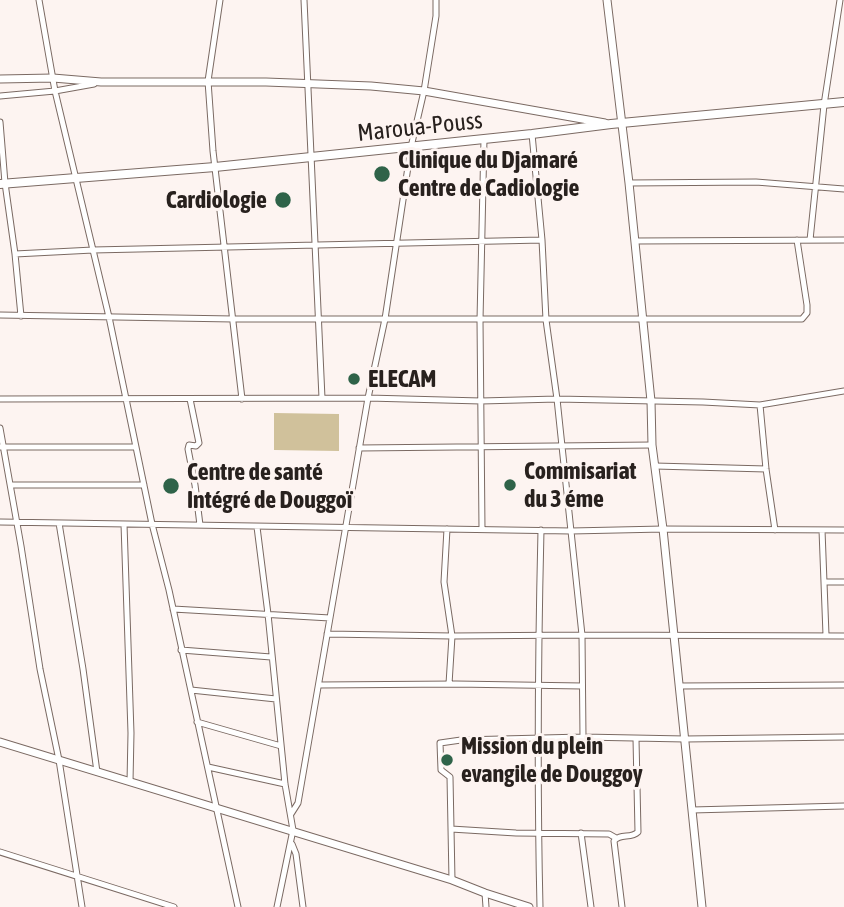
<!DOCTYPE html>
<html>
<head>
<meta charset="utf-8">
<style>
	body { margin:0 }
	canvas { display:block; background:#fdf4f1 }
</style>
</head>
<body>
<canvas width="844" height="907"></canvas>
<script>
const c = document.querySelector('canvas').getContext('2d');
c.lineJoin = 'round';
function fillPath(path, color) {
  c.fillStyle = color;
  c.fill(path, 'evenodd');
}
function trace(path, color, width, dash) {
  c.strokeStyle = color;
  c.lineWidth = width;
  c.lineCap = dash ? 'butt' : 'round';
  c.setLineDash(dash || []);
  c.stroke(path);
}
function label(font, color, halo, rows, align = 'center') {
  c.font = font + ' "Asap Condensed",sans-serif';
  c.lineWidth = 6;
  c.setLineDash([]);
  c.textBaseline = 'middle';
  c.strokeStyle = halo;
  c.fillStyle = color;
  for (const [text, x, y, turn = 0] of rows) {
    c.save();
    c.translate(x, y);
    c.rotate((+turn || 0) * Math.PI / 180);
    c.textAlign = isNaN(turn) ? turn : align;
    if (halo) c.strokeText(text, 0, 0);
    c.fillText(text, 0, 0);
    c.restore();
  }
}
fillPath(new Path2D(`
	M274,413L339,414V451L274,450Z`), '#d0c19b');
const street = new Path2D(`
	M39,0L55,91L109,317L152,524L169,590L238,907
	M220,0L208,81L213,151L242,399
	M304,0L322,398
	M0,96L55,91L94,84
	M0,122L5,183L15,254L21,316
	M532,134L542,240L546,320L557,399L582,635L844,636
	M629,183L756,182L844,189
	M810,240L824,105L840,0
	M635,241L844,240
	M15,254L93,250L542,240
	M0,315L233,319H802L807,313V305L797,240
	M0,399L368,398L481,401L557,399L703,402L760,405L766,469L775,530
	M190,399L199,443L196,446L189,445L188,449L195,485L200,525
	M760,405L844,391
	M0,428L21,546L40,669L59,760L82,907
	M0,447H135
	M359,448L652,445
	M655,466L766,469
	M11,485H144
	M0,522L571,531L663,529L844,530
	M59,523L83,669L97,772
	M124,524L131,733L130,782
	M257,527L268,614L285,784L293,830L277,907
	M447,529L444,582L452,636L449,684
	M482,529L480,320L484,139
	M822,530L826,635
	M824,582H844
	M173,609L330,618
	M327,634L452,636L582,635L583,737L685,739L844,737
	M181,650L271,657
	M319,685L456,684L582,686
	M679,686L844,685
	M191,690L276,699
	M197,722L281,746
	M208,767L285,784
	M692,810L844,806
	M291,814L298,803L368,398L385,319L411,147L424,91L436,16V0
	M451,829L516,833L609,834L616,838
	M581,833L591,907
	M292,844L296,854L303,907
	M0,852L174,907
	M452,880L450,777L441,770L440,743L461,740L583,737
	M485,893L486,907
	M540,907C537,781 538,656 541,530
	M622,907L614,841C620,833 631,839 638,832L636,739`);
const secondary = new Path2D(`
	M607,0L629,183L651,401L652,445L663,529L702,907
	M0,79L53,78L101,82H266L371,86L424,91L605,123
	M0,742L452,880L485,893L529,907`);
const primary = new Path2D(`
	M0,184L215,167L532,134L611,124L844,102`);
trace(street, '#7b6a63', 7);
trace(secondary, '#7b6a63', 9);
trace(primary, '#7b6a63', 10);
trace(street, '#fff', 5);
trace(secondary, '#fff', 7);
trace(primary, '#fff', 8);
for (const [x, y, r, color] of [
	[382,174,9,"#2f6349"],
	[283,200,9,"#2f6349"],
	[354,379,7,"#2f6349"],
	[510,485,7,"#2f6349"],
	[171,486,9,"#2f6349"],
	[447,760,7,"#2f6349"]
]) {
  const dot = new Path2D();
  dot.arc(x, y, r, 0, 2 * Math.PI);
  c.fillStyle = color;
  c.fill(dot);
  trace(dot, '#fdf4f1', 2.5);
}
label('24px', '#28211e', '#fdf4f1', [
	["Maroua-Pouss",420,127,-6]
]);
label('bold 24px', '#28211e', '#fdf4f1', [
	["Clinique du Djamaré",398,160],
	["Centre de Cadiologie",398,188],
	["Cardiologie",267,200,"right"],
	["ELECAM",368,379],
	["Commisariat",524,471],
	["du 3 éme",524,499],
	["Centre de santé",187,472],
	["Intégré de Douggoï",187,500],
	["Mission du plein",461,746],
	["evangile de Douggoy",461,774]
], 'left');
</script>
</body>
</html>
